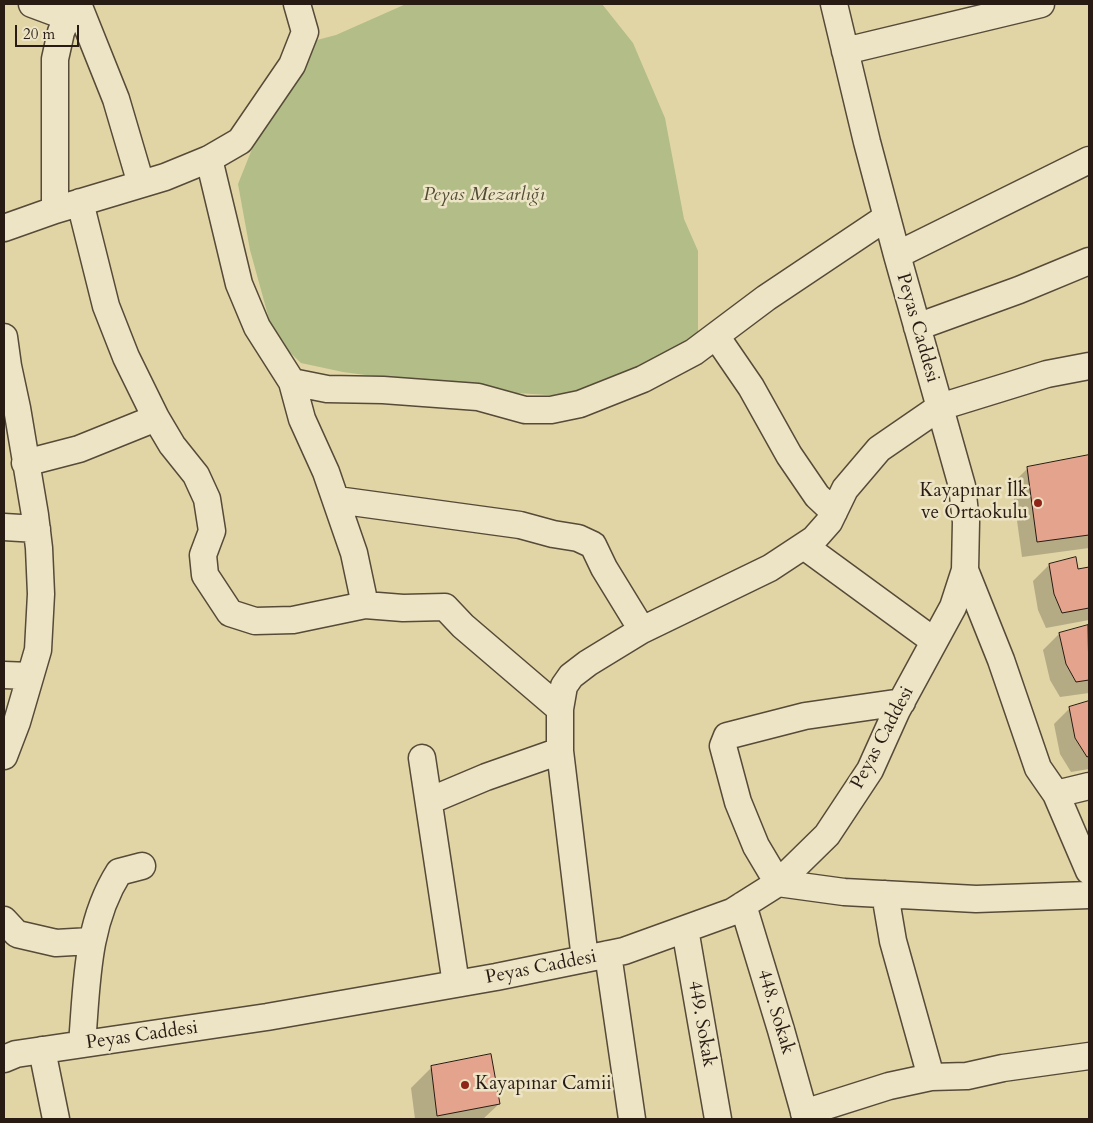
<!DOCTYPE html>
<html>
<head>
<meta charset="utf-8">
<style>
	body { margin:0 }
	#map { position:relative; width:1093px; height:1123px; overflow:hidden; background:#e1d5a6; font-family:Cardo,serif }
	canvas { display:block }
	.frame { position:absolute; inset:0; border:5px solid #281b13; pointer-events:none }
	.scale { position:absolute; left:15px; top:25px; width:64px; height:22px; box-sizing:border-box; border:2px solid #281b13; border-top:0; padding-left:6px; font-size:15px; line-height:18px; white-space:nowrap; color:#281b13; -webkit-text-stroke:4px #ece4c5; paint-order:stroke }
</style>
</head>
<body>
<div id="map">
<canvas width="1093" height="1123"></canvas>
<div class="frame"></div>
<div class="scale">20 m</div>
</div>
<script>
const c = document.querySelector('canvas').getContext('2d');
c.lineJoin = 'round';
function fillPath(path, color) {
  c.fillStyle = color;
  c.fill(path, 'evenodd');
}
function trace(path, color, width, dash) {
  c.strokeStyle = color;
  c.lineWidth = width;
  c.lineCap = dash ? 'butt' : 'round';
  c.setLineDash(dash || []);
  c.stroke(path);
}
function label(font, color, halo, rows, align = 'center') {
  c.font = font + ' Cardo,serif';
  c.lineWidth = 5;
  c.setLineDash([]);
  c.textBaseline = 'middle';
  c.strokeStyle = halo;
  c.fillStyle = color;
  for (const [text, x, y, turn = 0] of rows) {
    c.save();
    c.translate(x, y);
    c.rotate((+turn || 0) * Math.PI / 180);
    c.textAlign = isNaN(turn) ? turn : align;
    if (halo) c.strokeText(text, 0, 0);
    c.fillText(text, 0, 0);
    c.restore();
  }
}
fillPath(new Path2D(`
	M406,4H602L633,43L665,118L684,219L698,251V332L671,350L623,375L565,396L517,393L403,380L343,372L301,363L274,337L250,250L238,184L256,139L317,40L336,35Z`), '#b2bd87');
fillPath(new Path2D(`
	M1089,456V548L1022,557L1012,484L1028,468Z
	M1075,559L1077,570L1089,568V620L1046,628L1038,610L1033,581L1049,565Z
	M1088,626L1089,632V693L1060,697L1050,680L1043,650L1059,634Z
	M1089,702V769L1071,772L1060,754L1054,724L1070,708Z
	M432,1067L499,1104L483,1119H415L411,1088Z`), '#0003');
const building = new Path2D(`
	M1089,455V535L1037,542L1027,467Z
	M1076,557L1078,569L1089,567V608L1062,613L1054,594L1049,564Z
	M1088,625L1089,680L1076,682L1066,664L1059,633Z
	M1089,701V756L1087,757L1075,738L1069,707Z
	M491,1054L500,1104L437,1116L431,1066Z`);
fillPath(building, '#e4a38d');
trace(building, '#281b13', 1);
const minor = new Path2D(`
	M32,4L67,17
	M78,4L116,99L141,184
	M845,51L1041,4
	M209,159L239,284L257,327L292,382L327,389L383,390L478,397L525,410H551L580,404L643,379L694,352L766,298L887,217
	M80,202L106,306L126,357L156,418L172,445L196,475L207,499L212,531L203,555L205,575L230,613L255,621L293,620L365,605
	M55,210V59L61,32L73,4
	M4,228L55,210L165,177L209,159L240,141L292,65L305,32L297,4
	M897,255L1089,160
	M917,327L1019,290L1089,261
	M716,336L751,387L789,455L817,496L834,512
	M4,337L8,366L17,408L35,515L39,548L41,594L38,650L17,722L4,756
	M292,382L302,419L326,472L354,553L365,605L403,608L445,607L463,626L560,709
	M25,463L79,449L156,418
	M337,500L520,525L553,534L578,538L593,545L604,568L642,630
	M4,527L37,529
	M804,546L934,641
	M965,570L1001,660L1038,768L1056,794L1089,871
	M4,675L30,676
	M902,702L805,716L727,736L723,746L738,802L756,846L778,883L844,892L976,899L1089,895
	M422,758L456,984
	M1056,794L1089,786
	M429,801L486,777L560,751
	M885,894L893,941L931,1077
	M743,905L781,1030L806,1119
	M4,920L17,934L56,943L91,941
	M685,929L718,1119
	M608,954L632,1119
	M585,959L560,751V709L564,686L571,676L588,663L642,630L770,568L814,539L829,522L845,489L879,449L940,407L1047,374L1089,366
	M82,1044C87,984 86,924 119,872L142,866
	M42,1050L56,1119
	M4,1059L16,1054L267,1017L496,977L624,951L732,912L778,883L827,835L870,770L897,710L953,607L965,570L966,522L962,486L897,255L867,142L834,4
	M804,1113L889,1086L931,1077L967,1076L1003,1068L1089,1056`);
trace(minor, '#564a38', 29);
trace(minor, '#ece4c5', 26);
for (const [x, y, r, color] of [
	[1038,503,5,"#8f2418"],
	[465,1085,5,"#8f2418"]
]) {
  const dot = new Path2D();
  dot.arc(x, y, r, 0, 2 * Math.PI);
  c.fillStyle = color;
  c.fill(dot);
  trace(dot, '#ece4c5', 2);
}
label('italic 19px', '#514c36', '#ece4c5', [
	["Peyas Mezarlığı",484,196]
]);
label('19px', '#281b13', '#ece4c5', [
	["Peyas Caddesi",917,328,74],
	["Peyas Caddesi",883,738,-62],
	["Peyas Caddesi",541,968,-11],
	["448. Sokak",775,1012,73],
	["449. Sokak",701,1024,80],
	["Peyas Caddesi",142,1036,-8]
]);
label('19px', '#281b13', '#ece4c5', [
	["Kayapınar İlk",1028,492],
	["ve Ortaokulu",1028,514],
	["Kayapınar Camii",475,1085,"left"]
], 'right');
</script>
</body>
</html>
